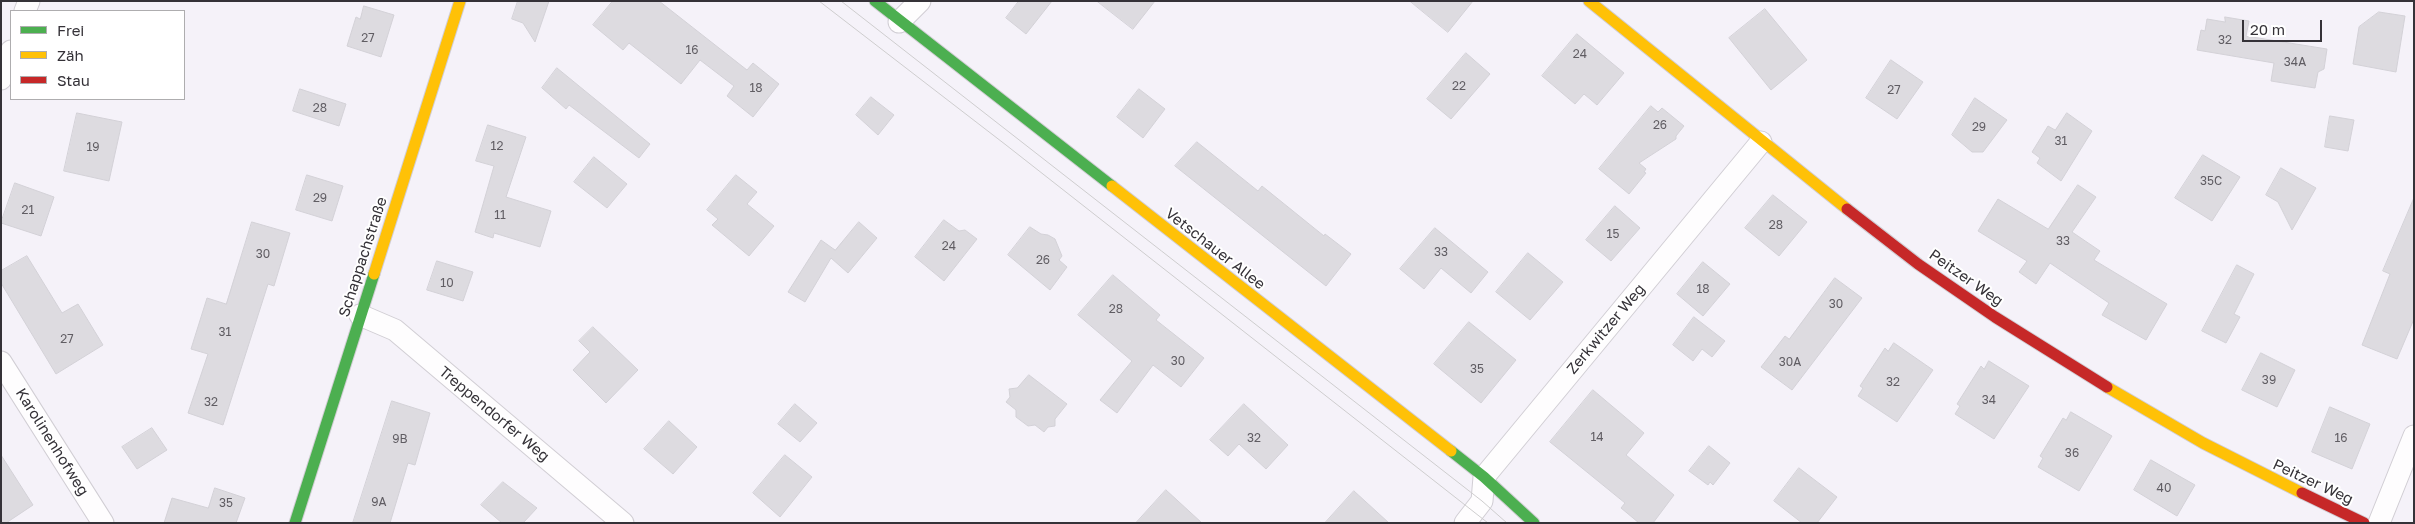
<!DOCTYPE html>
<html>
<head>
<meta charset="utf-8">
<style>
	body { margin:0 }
	#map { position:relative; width:2415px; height:524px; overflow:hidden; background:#f5f2f9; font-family:"Golos Text",sans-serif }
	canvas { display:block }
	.frame { position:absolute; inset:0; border:2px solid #353238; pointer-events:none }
	.legend { position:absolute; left:10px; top:10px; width:175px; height:90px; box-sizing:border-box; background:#fff; border:1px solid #aeadaf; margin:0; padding:6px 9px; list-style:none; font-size:15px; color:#353238 }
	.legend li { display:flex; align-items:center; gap:10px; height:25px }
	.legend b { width:25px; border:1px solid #aeadaf }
	.scale { position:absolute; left:2242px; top:20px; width:80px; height:22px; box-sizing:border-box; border:2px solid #353238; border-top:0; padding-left:6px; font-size:15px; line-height:18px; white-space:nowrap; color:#353238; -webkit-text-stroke:4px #fff; paint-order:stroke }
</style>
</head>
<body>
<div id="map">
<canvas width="2415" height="524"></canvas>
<div class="frame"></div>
<ul class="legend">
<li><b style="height:6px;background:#4caf50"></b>Frei</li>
<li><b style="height:6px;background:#ffc107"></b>Zäh</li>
<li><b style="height:6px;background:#c62828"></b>Stau</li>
</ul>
<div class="scale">20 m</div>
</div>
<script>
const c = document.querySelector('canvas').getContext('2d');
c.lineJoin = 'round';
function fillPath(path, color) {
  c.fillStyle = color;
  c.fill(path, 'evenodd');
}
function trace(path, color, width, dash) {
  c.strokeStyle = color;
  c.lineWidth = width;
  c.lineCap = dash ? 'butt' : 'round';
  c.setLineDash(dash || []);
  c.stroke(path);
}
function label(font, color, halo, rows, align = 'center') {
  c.font = font + ' "Golos Text",sans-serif';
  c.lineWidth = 4;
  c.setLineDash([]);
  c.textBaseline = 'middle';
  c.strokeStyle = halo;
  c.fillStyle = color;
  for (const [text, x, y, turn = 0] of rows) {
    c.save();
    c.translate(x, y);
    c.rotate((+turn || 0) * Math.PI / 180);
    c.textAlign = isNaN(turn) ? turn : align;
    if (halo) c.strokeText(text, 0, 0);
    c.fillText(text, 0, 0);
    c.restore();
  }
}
const building = new Path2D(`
	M518,1H549L535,42L523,23L512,19Z
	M613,1H659L747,70L753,63L779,84L753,117L727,96L734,86L700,60L681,84L629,43L623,50L593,25Z
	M1019,1H1052L1026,34L1006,18Z
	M1097,1H1155L1133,29Z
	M1410,1H1473L1448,32Z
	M364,6L394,15L381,57L347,46L356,17L360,19Z
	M1765,9L1807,60L1771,90L1729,38Z
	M2379,12L2405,16L2396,72L2353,64L2359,27Z
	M2225,17L2249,21L2246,36L2327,49L2324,69L2318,72L2315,88L2271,81L2274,63L2197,50L2201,30L2205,31L2207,19L2225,22Z
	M1577,34L1624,73L1597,105L1584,94L1575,104L1542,76Z
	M1466,53L1490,74L1451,119L1427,99Z
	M1891,60L1923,82L1897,119L1866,98Z
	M557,68L650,144L639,158L569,105L566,109L542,88Z
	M300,89L346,104L339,126L293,111Z
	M1139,89L1165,109L1143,138L1117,117Z
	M871,97L894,115L878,135L856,115Z
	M1975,98L2007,120L1983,152H1972L1952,135Z
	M1651,106L1658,112L1662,108L1684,126L1676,136V139L1639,163L1646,169L1644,172L1646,173L1629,194L1599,169Z
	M77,113L122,122L109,181L64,171Z
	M2067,113L2092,131L2061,181L2037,163L2040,158L2032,152L2048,126L2055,130Z
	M2330,116L2354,120L2348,151L2325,147Z
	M488,125L526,137L506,197L551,211L540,247L494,233L493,238L475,232L494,166L476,161Z
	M1197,142L1258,191L1262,186L1324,236L1325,234L1351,254L1326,286L1175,166Z
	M2203,155L2240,177L2212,221L2175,198Z
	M594,157L627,184L607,208L574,182Z
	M2281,168L2316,188L2292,230L2278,202L2266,195Z
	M307,175L343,186L332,221L296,210Z
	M736,175L757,192L747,204L774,226L749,256L712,225L718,219L707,210Z
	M15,183L54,197L41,236L1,223Z
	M2078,185L2096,197L2072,232L2100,251L2094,260L2167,304L2146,340L2102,315L2109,303L2050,263L2036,284L2019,272L2027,261L1978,231L1998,199L2048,229Z
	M1773,195L1807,222L1779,256L1745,228Z
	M2414,198V319L2397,359L2362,345L2390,274L2383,271Z
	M1615,206L1640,228L1611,261L1586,240Z
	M944,220L959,231L965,230L977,239L944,281L915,257Z
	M252,222L290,233L274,286L268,284L223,425L188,413L208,354L191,349L207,298L226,304Z
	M859,222L877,238L848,273L831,258L805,302L788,292L821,240L835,250Z
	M1030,227L1041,234L1048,235L1055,239L1062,256L1059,260L1067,267L1050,290L1008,255Z
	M1435,228L1488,272L1471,293L1441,268L1424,289L1400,269Z
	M1528,253L1563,282L1530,320L1496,292Z
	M27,256L62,313L78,304L103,345L56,374L1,283V271Z
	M437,261L473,272L463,301L427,290Z
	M1703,262L1730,284L1703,316L1677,294Z
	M2237,265L2254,274L2234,314L2240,317L2226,343L2202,331Z
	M1113,275L1160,315L1156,320L1204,358L1181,387L1153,365L1117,413L1100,400L1132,361L1078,315Z
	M1835,278L1862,298L1792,390L1761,367L1785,336L1789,339Z
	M1694,317L1725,341L1712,357L1702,349L1693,361L1673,345Z
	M1469,322L1516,360L1481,403L1434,364Z
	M593,327L638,370L606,403L573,370L590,352L579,341Z
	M1894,343L1933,370L1897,422L1858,396L1863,388L1860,386L1885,348L1888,351Z
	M2261,353L2295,370L2277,407L2242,390Z
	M1989,361L2029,386L1994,439L1955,414L1960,406L1957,404L1981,366L1984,369Z
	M1029,375L1067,404L1055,419V426L1048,427L1044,432L1035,425L1028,426L1016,417V410L1006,402L1010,397L1009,389L1017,388Z
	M1593,390L1644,433L1626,455L1674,495L1653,523H1639L1621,508L1625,503L1550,442Z
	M392,401L430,413L415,465L408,463L390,523H353Z
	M795,404L817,423L800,442L778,424Z
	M1244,404L1288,445L1266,469L1239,444L1228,456L1210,440Z
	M2330,407L2370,424L2352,469L2312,452Z
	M2071,412L2112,436L2079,491L2038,467L2043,458L2040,456L2063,418L2066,420Z
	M669,421L697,447L673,474L644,449Z
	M152,428L167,450L137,469L122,447Z
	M1709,446L1730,463L1713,485L1710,482L1708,485L1689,471Z
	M1,455L33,505L6,523H1Z
	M785,455L812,477L780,517L753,493Z
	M2151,460L2195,485L2177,516L2134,490Z
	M1799,468L1837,497L1817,523H1802L1774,501Z
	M503,482L537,508L523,523H502L481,505Z
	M215,488L245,498L236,523H164L172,498L208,508Z
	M1166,490L1202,523H1136Z
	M1354,491L1389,523H1325Z`);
fillPath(building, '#dddbe0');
trace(building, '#d3d1d7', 1);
const street = new Path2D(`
	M25,11L29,1
	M899,22L920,1
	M1,79L11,51
	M360,315L395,330L623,523
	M1,362L103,523
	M1465,523L1482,501L1484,477L1761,142
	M2379,523L2414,436`);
const fast = new Path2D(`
	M875,1L1112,186
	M1451,451L1484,477L1534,523
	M295,523L374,274`);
const slow = new Path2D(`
	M1589,1L1847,209
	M1112,186L1451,451
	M374,274L460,1
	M2107,387L2203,443L2302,493`);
const jam = new Path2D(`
	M1847,209L1918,264L1995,317L2107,387
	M2302,493L2364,523`);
trace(street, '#d1ced4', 23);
trace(fast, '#d1ced4', 13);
trace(slow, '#d1ced4', 13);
trace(jam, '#d1ced4', 13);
trace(street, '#fefdfe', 21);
trace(fast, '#4caf50', 11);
trace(slow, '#ffc107', 11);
trace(jam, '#c62828', 11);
trace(new Path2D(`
	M819,1L1006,145L1488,523
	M841,1L1482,501L1507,523`), '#cecdce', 1);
label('12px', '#605d63', null, [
	["27",368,38],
	["32",2225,40],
	["16",692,50],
	["24",1580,54],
	["34A",2295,62],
	["22",1459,86],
	["18",756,88],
	["27",1894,90],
	["28",320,108],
	["26",1660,125],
	["29",1979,127],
	["31",2061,141],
	["12",497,146],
	["19",93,147],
	["35C",2211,181],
	["29",320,198],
	["21",28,210],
	["11",500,215],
	["28",1776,225],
	["15",1613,234],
	["33",2063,241],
	["24",949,246],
	["33",1441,252],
	["30",263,254],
	["26",1043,260],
	["10",447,283],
	["18",1703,289],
	["30",1836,304],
	["28",1116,309],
	["31",225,332],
	["27",67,339],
	["30",1178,361],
	["30A",1790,362],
	["35",1477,369],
	["39",2269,380],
	["32",1893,382],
	["34",1989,400],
	["32",211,402],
	["14",1597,437],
	["32",1254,438],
	["16",2341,438],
	["9B",400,439],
	["36",2072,453],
	["40",2164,488],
	["9A",379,502],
	["35",226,503]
]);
label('15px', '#353238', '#fff', [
	["Vetschauer Allee",1215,249,38],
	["Schappachstraße",363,257,-72],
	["Peitzer Weg",1966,278,35],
	["Zerkwitzer Weg",1606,329,-50],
	["Treppendorfer Weg",494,414,40],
	["Karolinenhofweg",52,442,58],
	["Peitzer Weg",2313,482,25]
]);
</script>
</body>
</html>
